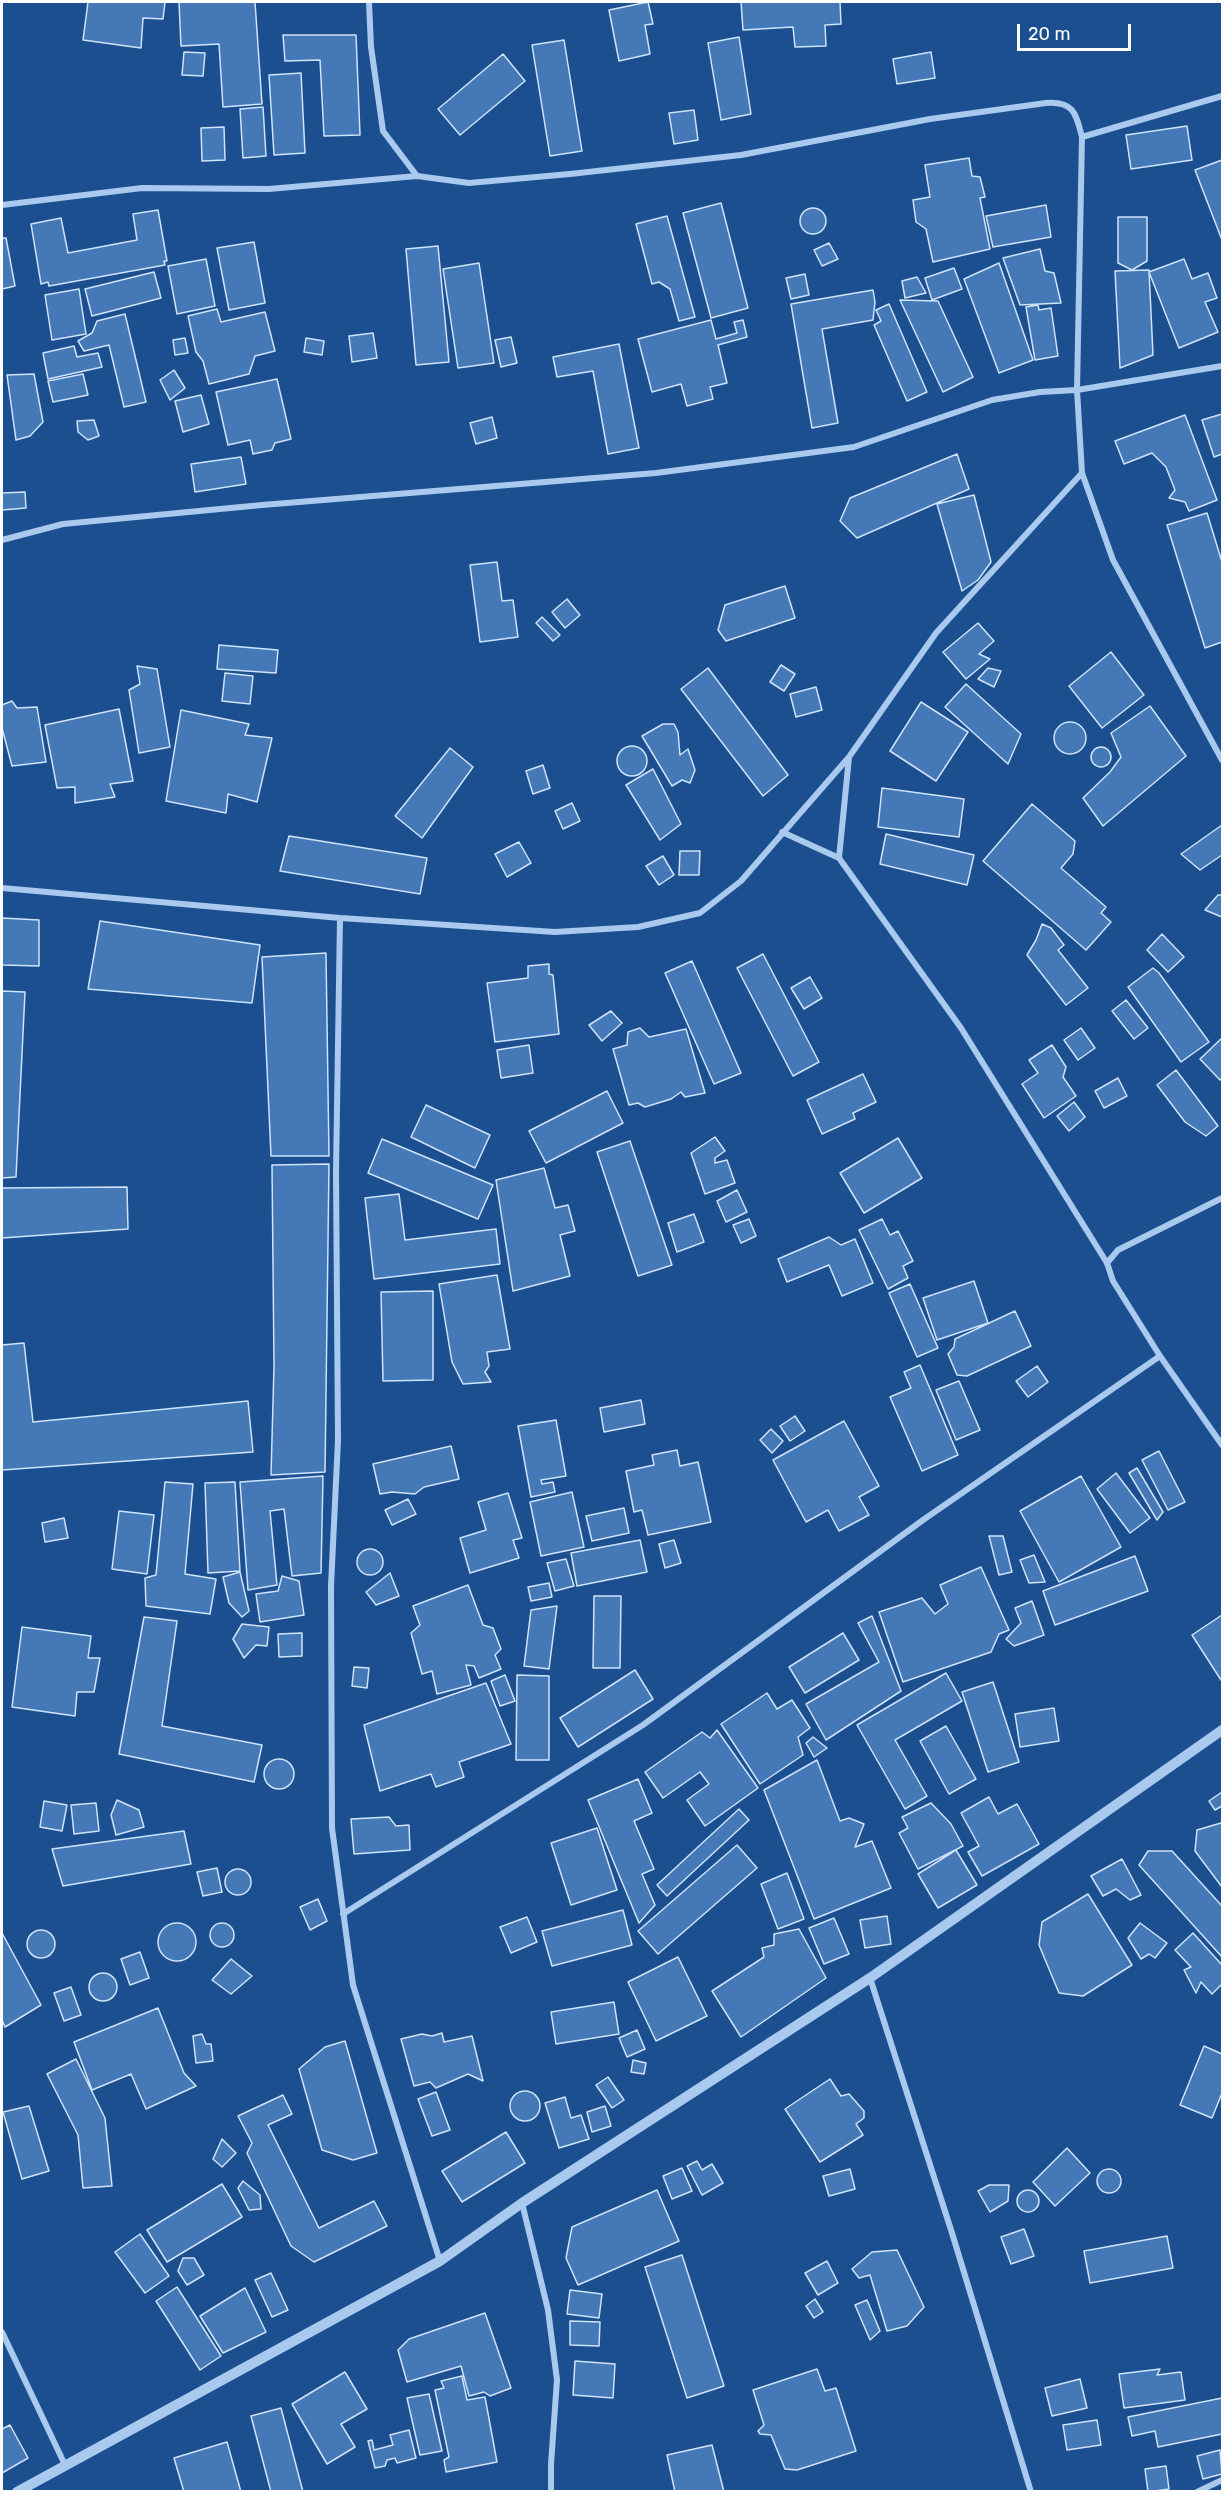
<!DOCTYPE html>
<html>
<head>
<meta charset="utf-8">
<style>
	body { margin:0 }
	#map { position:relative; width:1224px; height:2493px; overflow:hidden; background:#1b4f8f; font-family:Rubik,sans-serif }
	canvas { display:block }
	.frame { position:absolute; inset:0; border:3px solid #fff; pointer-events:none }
	.scale { position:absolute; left:1017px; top:24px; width:114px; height:27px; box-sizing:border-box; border:3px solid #fff; border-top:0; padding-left:8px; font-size:18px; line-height:21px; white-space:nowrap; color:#fff; -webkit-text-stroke:4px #1b4f8f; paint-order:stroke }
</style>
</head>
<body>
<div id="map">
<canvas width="1224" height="2493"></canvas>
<div class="frame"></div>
<div class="scale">20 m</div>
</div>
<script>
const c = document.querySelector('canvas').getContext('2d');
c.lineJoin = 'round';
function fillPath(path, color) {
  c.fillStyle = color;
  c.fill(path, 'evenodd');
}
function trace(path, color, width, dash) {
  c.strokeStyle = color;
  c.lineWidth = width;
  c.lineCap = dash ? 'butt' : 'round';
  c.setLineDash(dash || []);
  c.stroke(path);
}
const building = new Path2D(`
	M88,2H165L163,19L143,18L141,48L83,40Z
	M179,2H255L262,104L223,107L219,44L181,46Z
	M648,2L653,24L645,25L650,54L619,61L609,10Z
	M741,2H840L841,24L825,25L826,46L795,47L793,27L743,30Z
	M283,35H356L360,135L324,136L320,60L285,61Z
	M739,37L751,114L721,120L708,43Z
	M564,40L582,151L550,156L532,45Z
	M184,52L205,53L203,76L182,75Z
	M931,52L935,78L897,84L893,59Z
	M503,54L525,81L460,135L438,109Z
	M301,73L305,153L274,155L269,75Z
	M263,107L266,156L243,158L240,109Z
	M694,110L698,140L674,144L669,113Z
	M1187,126L1192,160L1131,169L1126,135Z
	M224,127L225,160L202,161L201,128Z
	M969,158L972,176L980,177L985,197L980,198L990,249L933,262L926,229L916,222L913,200L930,197L925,165Z
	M1222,160V240L1195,170Z
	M721,203L748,308L711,318L683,213Z
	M1046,205L1051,237L993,247L986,216Z
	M800 221a13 13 0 1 1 26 0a13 13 0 1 1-26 0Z
	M158,210L167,261H164L165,265L49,286L48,282L41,284L31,224L61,218L68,253L137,240L133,214Z
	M667,216L695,317L679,321L670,289L659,282L652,284L636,224Z
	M1118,217H1147V261L1132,270L1118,263Z
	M2,238H6L15,286L2,289Z
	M254,242L265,303L229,310L217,248Z
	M829,243L838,259L822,266L814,250Z
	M438,246L449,362L416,365L406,249Z
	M1040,249L1045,271L1054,273L1061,303L1020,305L1003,258Z
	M206,259L215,306L177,314L168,266Z
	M1184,259L1192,279L1208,273L1217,298L1205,302L1218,332L1179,348L1149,272Z
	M479,263L494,363L458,368L443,269Z
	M999,263L1033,360L999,373L964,279Z
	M954,268L962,289L932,300L925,278Z
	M1149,270L1153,355L1120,368L1115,271Z
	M154,272L161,298L92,316L85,289Z
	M805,274L809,295L791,299L786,278Z
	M917,277L926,293L905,298L902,281Z
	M79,289L86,334L52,340L45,295Z
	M873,290L875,302L873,320L822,329L838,423L812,428L791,304Z
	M900,300L938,301L973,377L943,392Z
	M889,304L927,392L907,401L874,325L881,321L876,310Z
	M1038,305L1039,310L1051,308L1058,356L1035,360L1026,307Z
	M217,309L221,322L265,312L275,351L255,356L249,374L209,384L203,361L196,352L188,316Z
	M125,314L146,402L124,407L109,345L84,351L78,341L92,333L97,321Z
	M711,320L716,339L737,333L734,322L743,320L747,337L718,345L727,383L710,387L713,399L687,406L681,384L652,392L638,339Z
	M373,333L377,358L352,362L349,336Z
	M511,337L517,363L501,367L495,340Z
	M185,338L188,353L175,355L173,340Z
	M306,338L324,341L322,355L304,352Z
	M619,344L639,448L608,454L593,371L557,377L553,357Z
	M74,346L77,357L98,353L102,367L48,379L43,353Z
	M174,370L185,388L170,400L160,380Z
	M34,374L43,422L30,436L16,440L7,375Z
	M83,374L88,395L53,402L48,381Z
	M277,379L291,439L275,443L272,450L253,454L250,440L228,445L216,392Z
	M201,395L209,424L183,432L175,401Z
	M1222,414V454L1214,457L1202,420Z
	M1185,415L1217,500L1189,511L1185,502L1169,498L1175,490L1166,467L1152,453L1124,464L1115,441Z
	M492,417L497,438L476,444L470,423Z
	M94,420L99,436L88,440L78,432L77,421Z
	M957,454L969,489L857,538L840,521L850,498Z
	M241,457L246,484L195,492L191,464Z
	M25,492L26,508L2,510V493Z
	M974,495L991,562L978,580L962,591L937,504Z
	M1207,513L1222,562V642L1205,648L1167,525Z
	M497,562L502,601L513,600L518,637L480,642L470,565Z
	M785,586L795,618L726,641L718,630L725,605Z
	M567,599L580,615L565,628L552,612Z
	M542,617L560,635L553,641L536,623Z
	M978,623L994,641L979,654L990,659L966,679L943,652Z
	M219,645L278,650L276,673L217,669Z
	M1111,652L1144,695L1102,728L1069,686Z
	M781,665L795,674L784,691L770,682Z
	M137,666L157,669L170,747L139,753L129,690L140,684Z
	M708,668L788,775L763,796L681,689Z
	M988,668L1001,671L994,687L978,679Z
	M225,673L253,676L250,704L222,701Z
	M966,684L1021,734L1008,764L945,707Z
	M816,687L822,710L796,717L790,694Z
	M12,701L17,708L37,707L46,762L12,766L2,728V705Z
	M921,702L968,732L936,781L890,751Z
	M1150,706L1186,756L1103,826L1083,798L1110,772L1121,757L1111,733Z
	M119,709L133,781L110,784L115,797L75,803V787L57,788L45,725Z
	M181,710L249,724L245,735L272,738L257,802L228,794L226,813L166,801Z
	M1054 738a16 16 0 1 1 32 0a16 16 0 1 1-32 0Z
	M663,724H674L678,732L680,755L688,749L695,770L690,783L682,780L672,786L642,736Z
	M617 761a15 15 0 1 1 30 0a15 15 0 1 1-30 0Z
	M1091 757a10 10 0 1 1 20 0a10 10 0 1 1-20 0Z
	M450,748L473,767L422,838L395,816Z
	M543,765L550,788L533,794L526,771Z
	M653,769L681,824L660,840L626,785Z
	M882,788L964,799L959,837L878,827Z
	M572,803L580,821L563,829L555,811Z
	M1032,804L1075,841L1073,854L1061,868L1106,907L1101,913L1111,922L1086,950L983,861Z
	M1222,825V855L1200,870L1181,854Z
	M886,834L974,855L967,885L880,864Z
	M289,836L427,858L420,894L280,871Z
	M519,842L531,863L507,877L495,854Z
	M680,851H700L699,875H679Z
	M663,856L674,875L659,885L646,866Z
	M1218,895H1222V917L1205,910Z
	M2,918L39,920V966L2,965Z
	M100,921L260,945L252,1003L88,989Z
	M1042,924L1051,928L1064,945L1058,950L1088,988L1066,1005L1027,955L1036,940Z
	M1162,934L1184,957L1168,972L1147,950Z
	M326,953L329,1156H271L262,957Z
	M763,954L819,1062L793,1076L737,968Z
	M692,961L741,1073L714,1084L665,973Z
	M549,964V974L553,975L559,1034L495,1042L487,983L528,978V966Z
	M1153,968L1159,973L1209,1042L1181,1062L1128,987Z
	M810,977L822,998L804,1009L791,988Z
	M2,991L25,992L16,1177L2,1178Z
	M1126,1000L1148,1028L1134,1039L1112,1011Z
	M611,1011L622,1023L602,1041L589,1025Z
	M640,1028L649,1037L686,1029L705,1093L685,1097L681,1092L671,1099L645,1107L638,1103L629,1105L613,1049L627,1045L628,1032Z
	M1081,1028L1095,1048L1078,1060L1064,1040Z
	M1222,1038V1078L1220,1080L1200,1059Z
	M529,1045L533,1073L501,1078L497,1050Z
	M1052,1045L1066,1067L1063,1077L1076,1096L1044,1118L1022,1084L1038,1073L1029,1060Z
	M1176,1070L1218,1126L1206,1136L1185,1122L1157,1085Z
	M863,1074L876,1102L853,1113L855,1119L822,1134L807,1100Z
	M1118,1078L1127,1096L1104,1108L1095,1091Z
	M607,1091L623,1123L546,1163L529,1131Z
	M1074,1102L1085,1117L1069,1131L1057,1116Z
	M426,1105L490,1135L475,1168L411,1137Z
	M715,1137L725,1151L715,1158V1163L727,1160L735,1183L705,1194L691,1153Z
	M898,1138L922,1178L864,1213L840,1173Z
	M382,1139L493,1185L478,1219L368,1173Z
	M630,1141L672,1265L638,1276L597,1152Z
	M329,1164L325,1472L271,1475L274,1366L272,1165Z
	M544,1168L555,1208L568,1205L575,1231L560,1235L570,1276L513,1291L496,1180Z
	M127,1187L128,1229L2,1238V1188Z
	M737,1190L747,1212L726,1222L717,1201Z
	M399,1194L405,1240L496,1229L500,1264L374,1279L365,1198Z
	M694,1214L704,1242L677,1252L668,1223Z
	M749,1219L756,1236L741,1243L733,1225Z
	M882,1219L890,1235L898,1231L913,1261L903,1266L908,1278L888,1289L859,1230Z
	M829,1237L841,1245L855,1239L873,1283L842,1296L829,1265L787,1282L778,1259Z
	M497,1275L510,1349L487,1352L489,1366L485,1372L491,1382L463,1384L452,1362L439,1284Z
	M974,1281L988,1323L937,1340L923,1298Z
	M910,1284L938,1348L917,1357L889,1293Z
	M433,1291V1380L383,1381L381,1292Z
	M1015,1311L1031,1346L967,1376L957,1375L948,1354L954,1347L955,1339Z
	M24,1343L33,1422L248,1401L253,1452L2,1470V1345Z
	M920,1365L958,1455L922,1471L890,1397L911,1388L904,1372Z
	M1037,1366L1048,1382L1028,1397L1016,1381Z
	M959,1381L980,1430L956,1440L936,1390Z
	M641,1400L645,1424L604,1432L600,1408Z
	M795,1416L805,1431L790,1441L780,1426Z
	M556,1420L566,1476L541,1480L542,1484L553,1482L555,1492L531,1497L518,1426Z
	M844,1421L879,1486L859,1497L869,1515L839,1531L828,1510L806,1522L773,1460Z
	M771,1429L783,1441L772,1453L760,1440Z
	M451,1446L459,1479L424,1487L415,1494L392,1492L380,1494L373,1464Z
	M677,1450L680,1466L698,1462L711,1522L648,1535L642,1510L634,1512L626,1471L654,1465L652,1455Z
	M1159,1451L1185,1502L1168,1510L1142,1460Z
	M1137,1468L1163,1512L1157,1520L1129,1473Z
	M1116,1473L1150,1518L1130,1533L1097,1489Z
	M323,1476L321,1573L292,1576L284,1509L270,1511L277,1585L248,1590L240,1482Z
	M1081,1476L1121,1547L1059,1582L1020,1511Z
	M165,1482L193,1484L185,1574L216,1579L210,1614L146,1606L145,1578L156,1575Z
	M235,1482L240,1571L208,1573L205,1483Z
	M572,1492L584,1547L541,1556L530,1502Z
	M508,1493L522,1538L513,1540L519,1558L470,1573L460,1538L486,1530L478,1502Z
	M408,1499L416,1514L392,1525L385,1510Z
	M624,1508L629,1533L592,1541L586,1516Z
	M119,1511L154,1515L147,1574L112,1569Z
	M64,1518L68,1538L45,1542L42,1523Z
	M989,1536H1003L1012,1572L999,1575Z
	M640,1540L647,1572L577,1586L571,1553Z
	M674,1540L681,1563L665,1568L659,1544Z
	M357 1562a13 13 0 1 1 26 0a13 13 0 1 1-26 0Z
	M1034,1555L1045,1582L1029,1583L1020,1560Z
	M1135,1556L1148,1591L1055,1625L1043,1591Z
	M566,1559L574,1586L555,1591L547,1563Z
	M981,1567L1009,1630L999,1634L991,1652L903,1682L879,1612L922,1598L935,1614L948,1604L940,1585Z
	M240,1572L249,1611L242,1617L229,1603L223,1577Z
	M390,1573L399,1596L376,1605L366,1592Z
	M282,1576L299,1581L304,1615L260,1622L256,1594L278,1591Z
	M549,1583L552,1597L531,1601L528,1587Z
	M468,1585L483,1625L493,1628L501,1649L495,1655L501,1669L479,1678L474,1666L466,1665L471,1685L437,1694L432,1671L422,1674L411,1633L420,1625L413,1606Z
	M594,1596H621L620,1668H593Z
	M1032,1601L1044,1635L1014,1646L1006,1639L1021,1623L1015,1608Z
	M557,1606L549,1669L524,1666L531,1610Z
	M1222,1615V1679L1221,1680L1192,1635Z
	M872,1616L901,1691L826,1740L806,1704L879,1662L858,1623Z
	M144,1617L177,1621L162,1726L262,1745L254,1782L119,1754Z
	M242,1624L269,1627L267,1646L256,1645L244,1658L233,1639Z
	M22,1627L91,1636L88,1658H100L94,1692H77L75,1716L12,1707Z
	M302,1633V1656L279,1657L278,1634Z
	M843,1633L859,1660L805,1693L789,1667Z
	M354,1667L369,1668L367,1688L352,1686Z
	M635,1670L653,1699L578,1747L560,1718Z
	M946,1673L962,1701L895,1740L927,1796L905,1809L857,1725Z
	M505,1675L515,1701L500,1706L491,1681Z
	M517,1675L549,1676V1760H516Z
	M993,1682L1019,1762L988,1772L962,1692Z
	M486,1683L511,1744L459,1762L464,1777L436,1787L431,1774L380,1791L364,1725Z
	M767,1693L777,1709L792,1700L810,1728L798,1737L803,1755L760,1784L721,1724Z
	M1054,1708L1059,1741L1020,1747L1015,1714Z
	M946,1726L976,1779L949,1794L920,1741Z
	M717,1730L758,1788L705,1826L687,1800L709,1784L700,1772L663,1798L645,1772L702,1732L710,1738Z
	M813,1737L827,1748L814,1757L806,1743Z
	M264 1774a15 15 0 1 1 30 0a15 15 0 1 1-30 0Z
	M817,1760L840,1821L849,1818L864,1824L855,1847L872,1841L891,1888L814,1919L764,1790Z
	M638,1779L652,1813L634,1821L654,1869L642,1874L655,1905L639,1923L588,1800Z
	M1222,1792V1806L1215,1810L1209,1801Z
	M989,1797L998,1814L1017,1804L1039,1844L982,1876L968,1852L979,1846L961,1813Z
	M117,1800L139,1810L144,1827L116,1835L111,1815Z
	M44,1801L67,1805L62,1831L40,1827Z
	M96,1803L99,1831L74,1834L71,1805Z
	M931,1803L951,1824L963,1846L918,1869L899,1833L908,1828L902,1817Z
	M739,1809L749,1820L667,1896L657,1885Z
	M389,1817L396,1826L409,1825L410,1850L354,1854L351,1819Z
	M1221,1823L1222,1824V1887L1195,1851L1197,1830Z
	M597,1828L617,1890L571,1905L551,1843Z
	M184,1831L191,1864L63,1886L52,1849Z
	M737,1845L757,1868L658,1954L638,1931Z
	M956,1850L977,1885L938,1908L918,1874Z
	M1148,1851H1172L1222,1906V1957L1139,1865Z
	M1122,1859L1141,1895L1130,1900L1116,1889L1103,1896L1091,1876Z
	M217,1868L222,1892L203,1896L197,1872Z
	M225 1882a13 13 0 1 1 26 0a13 13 0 1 1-26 0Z
	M787,1873L804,1919L778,1929L761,1884Z
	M1088,1894L1132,1965L1083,1996L1059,1993L1039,1945L1042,1922Z
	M318,1899L327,1921L310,1930L300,1907Z
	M623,1910L632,1945L552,1966L542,1931Z
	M887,1916L891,1944L865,1948L860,1920Z
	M527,1917L537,1942L511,1953L500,1927Z
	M834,1918L849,1954L824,1964L809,1928Z
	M210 1935a12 12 0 1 1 24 0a12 12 0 1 1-24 0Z
	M1140,1923L1167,1943L1155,1958L1149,1954L1141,1959L1128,1938Z
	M158 1942a19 19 0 1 1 38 0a19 19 0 1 1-38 0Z
	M799,1929L826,1978L741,2037L712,1991L764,1957L762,1948L774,1945V1934Z
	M27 1944a14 14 0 1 1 28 0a14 14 0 1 1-28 0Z
	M2,1933L41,2005L5,2027L2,2020Z
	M1193,1933L1222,1965V1984L1212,1994L1201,1982L1196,1993L1184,1970L1191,1967L1175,1950Z
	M140,1952L149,1978L130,1985L121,1959Z
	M678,1957L707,2016L656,2041L628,1982Z
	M231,1959L252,1976L231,1994L212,1980Z
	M89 1987a14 14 0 1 1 28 0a14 14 0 1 1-28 0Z
	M71,1987L81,2015L64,2021L54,1993Z
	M614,2002L619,2034L556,2044L551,2012Z
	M158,2008L184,2073L196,2086L146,2109L131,2074L92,2090L74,2042Z
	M637,2030L645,2049L627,2057L619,2038Z
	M442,2033L444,2042L472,2036L483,2081L468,2074L436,2088L430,2082L414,2086L401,2039L422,2034L432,2036Z
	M202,2034L206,2044H211L213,2061L196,2063L193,2036Z
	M345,2041L377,2153L353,2160L322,2150L299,2069L325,2047Z
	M1204,2046L1222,2054V2093L1212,2118L1180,2105Z
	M76,2059L105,2118L112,2186L83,2188L78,2135L47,2074Z
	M633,2060L646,2063L644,2074L631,2072Z
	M608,2077L624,2100L612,2108L596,2085Z
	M830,2079L841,2096L849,2094L864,2111V2118L856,2124L863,2135L820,2162L785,2109Z
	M510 2106a15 15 0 1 1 30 0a15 15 0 1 1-30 0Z
	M436,2092L450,2130L432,2136L418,2099Z
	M283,2095L292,2114L268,2125L319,2228L374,2201L387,2226L314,2262L291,2246L247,2153L252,2143L238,2116Z
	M565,2097L571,2118L581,2115L589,2139L559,2148L545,2103Z
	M29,2106L49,2171L22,2179L3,2112Z
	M605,2106L611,2126L592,2132L587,2112Z
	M506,2132L525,2163L462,2202L442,2171Z
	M222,2139L236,2153L222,2167L213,2159Z
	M1067,2148L1090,2173L1055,2206L1033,2182Z
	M697,2161L702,2170L712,2164L723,2183L702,2195L687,2166Z
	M682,2168L692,2191L672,2199L663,2176Z
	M850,2169L855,2189L829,2196L823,2176Z
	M1097 2181a12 12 0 1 1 24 0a12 12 0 1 1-24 0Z
	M243,2181L260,2195L261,2209L249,2210L238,2188Z
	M222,2184L242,2217L167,2262L147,2230Z
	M989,2185H1009L1008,2201L990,2212L978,2191Z
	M657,2190L679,2241L578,2285L566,2258L572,2227Z
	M1017 2201a11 11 0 1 1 22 0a11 11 0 1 1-22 0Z
	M1024,2229L1034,2256L1011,2264L1001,2237Z
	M140,2234L169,2276L145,2293L115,2252Z
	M1167,2236L1173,2268L1090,2283L1084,2251Z
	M897,2250L924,2307L907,2326L887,2331L870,2275L859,2278L852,2269L872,2252Z
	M682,2255L724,2386L687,2398L645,2267Z
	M183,2258H194L204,2275L187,2285L178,2271Z
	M827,2261L838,2283L818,2295L805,2273Z
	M271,2273L288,2310L272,2317L255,2280Z
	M177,2287L221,2356L200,2370L156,2301Z
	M245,2288L266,2332L223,2353L200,2316Z
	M570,2290L602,2294L599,2318L567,2314Z
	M815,2299L823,2312L814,2318L806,2306Z
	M867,2300L880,2331L870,2340L855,2305Z
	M485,2313L511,2388L490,2396L484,2392L469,2396L461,2366L407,2382L398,2350L409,2339Z
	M570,2321L600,2322L599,2346L570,2345Z
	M575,2361L615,2364L613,2398L573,2395Z
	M817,2369L825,2391L836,2388L856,2451L797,2470L785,2469L771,2435L760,2434L758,2431L764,2425L753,2390Z
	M1160,2369L1157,2375L1181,2372L1185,2400L1124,2408L1119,2374Z
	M345,2372L367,2409L341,2424L355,2447L327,2464L292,2404Z
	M462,2376L467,2400L485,2397L497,2462L446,2472L444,2460L449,2457L435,2390L444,2388L441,2381Z
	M1080,2379L1087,2408L1052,2416L1045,2388Z
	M429,2394L442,2451L420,2455L407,2398Z
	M1222,2398V2434L1158,2447L1155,2431L1132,2436L1128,2417Z
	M281,2408L303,2492H271L251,2416Z
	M1097,2420L1101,2445L1067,2450L1063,2425Z
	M10,2425L28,2458L2,2473V2429Z
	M409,2430L416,2458L397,2463L395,2458L387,2460L385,2466L375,2468L368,2441L372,2440L374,2450L393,2445L390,2435Z
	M227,2442L241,2492H184L174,2458Z
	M712,2445L724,2492H675L667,2455Z
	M1220,2450L1222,2474L1203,2479L1197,2456Z
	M1166,2466L1169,2489L1148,2492L1145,2469Z`);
fillPath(building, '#4478b7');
trace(building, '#cfe3fa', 1.5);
trace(new Path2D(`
	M369,2L371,47L383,131L417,176
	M1082,137L1222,96
	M2,205L142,188L269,189L417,176L469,183L570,174L741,155L930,119L1046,103C1074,101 1076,114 1082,137L1077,390L1082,473L1113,560L1222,760
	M2,540L63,524L262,505L656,473L854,447L992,400L1040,392L1077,390L1222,366
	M782,832L839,858L961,1028L1107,1263L1113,1281L1160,1356L1222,1445
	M839,858L849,757
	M2,888L340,918L555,932L638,927L700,913L741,881L849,757L936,633L1082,473
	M340,918L336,1171L338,1440L331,1586L332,1828L353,1985L440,2261
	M1107,1263L1118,1250L1222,1198
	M343,1914L643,1725L923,1520L1160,1356
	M870,1978L952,2233L1031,2492
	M522,2203L548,2310L557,2380L551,2464V2492
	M2,2332L65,2465
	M1197,2492L1222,2480`), '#a9c9ee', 6);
trace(new Path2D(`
	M17,2492L440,2261L522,2203L870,1978L1222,1730`), '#a9c9ee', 10);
</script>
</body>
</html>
